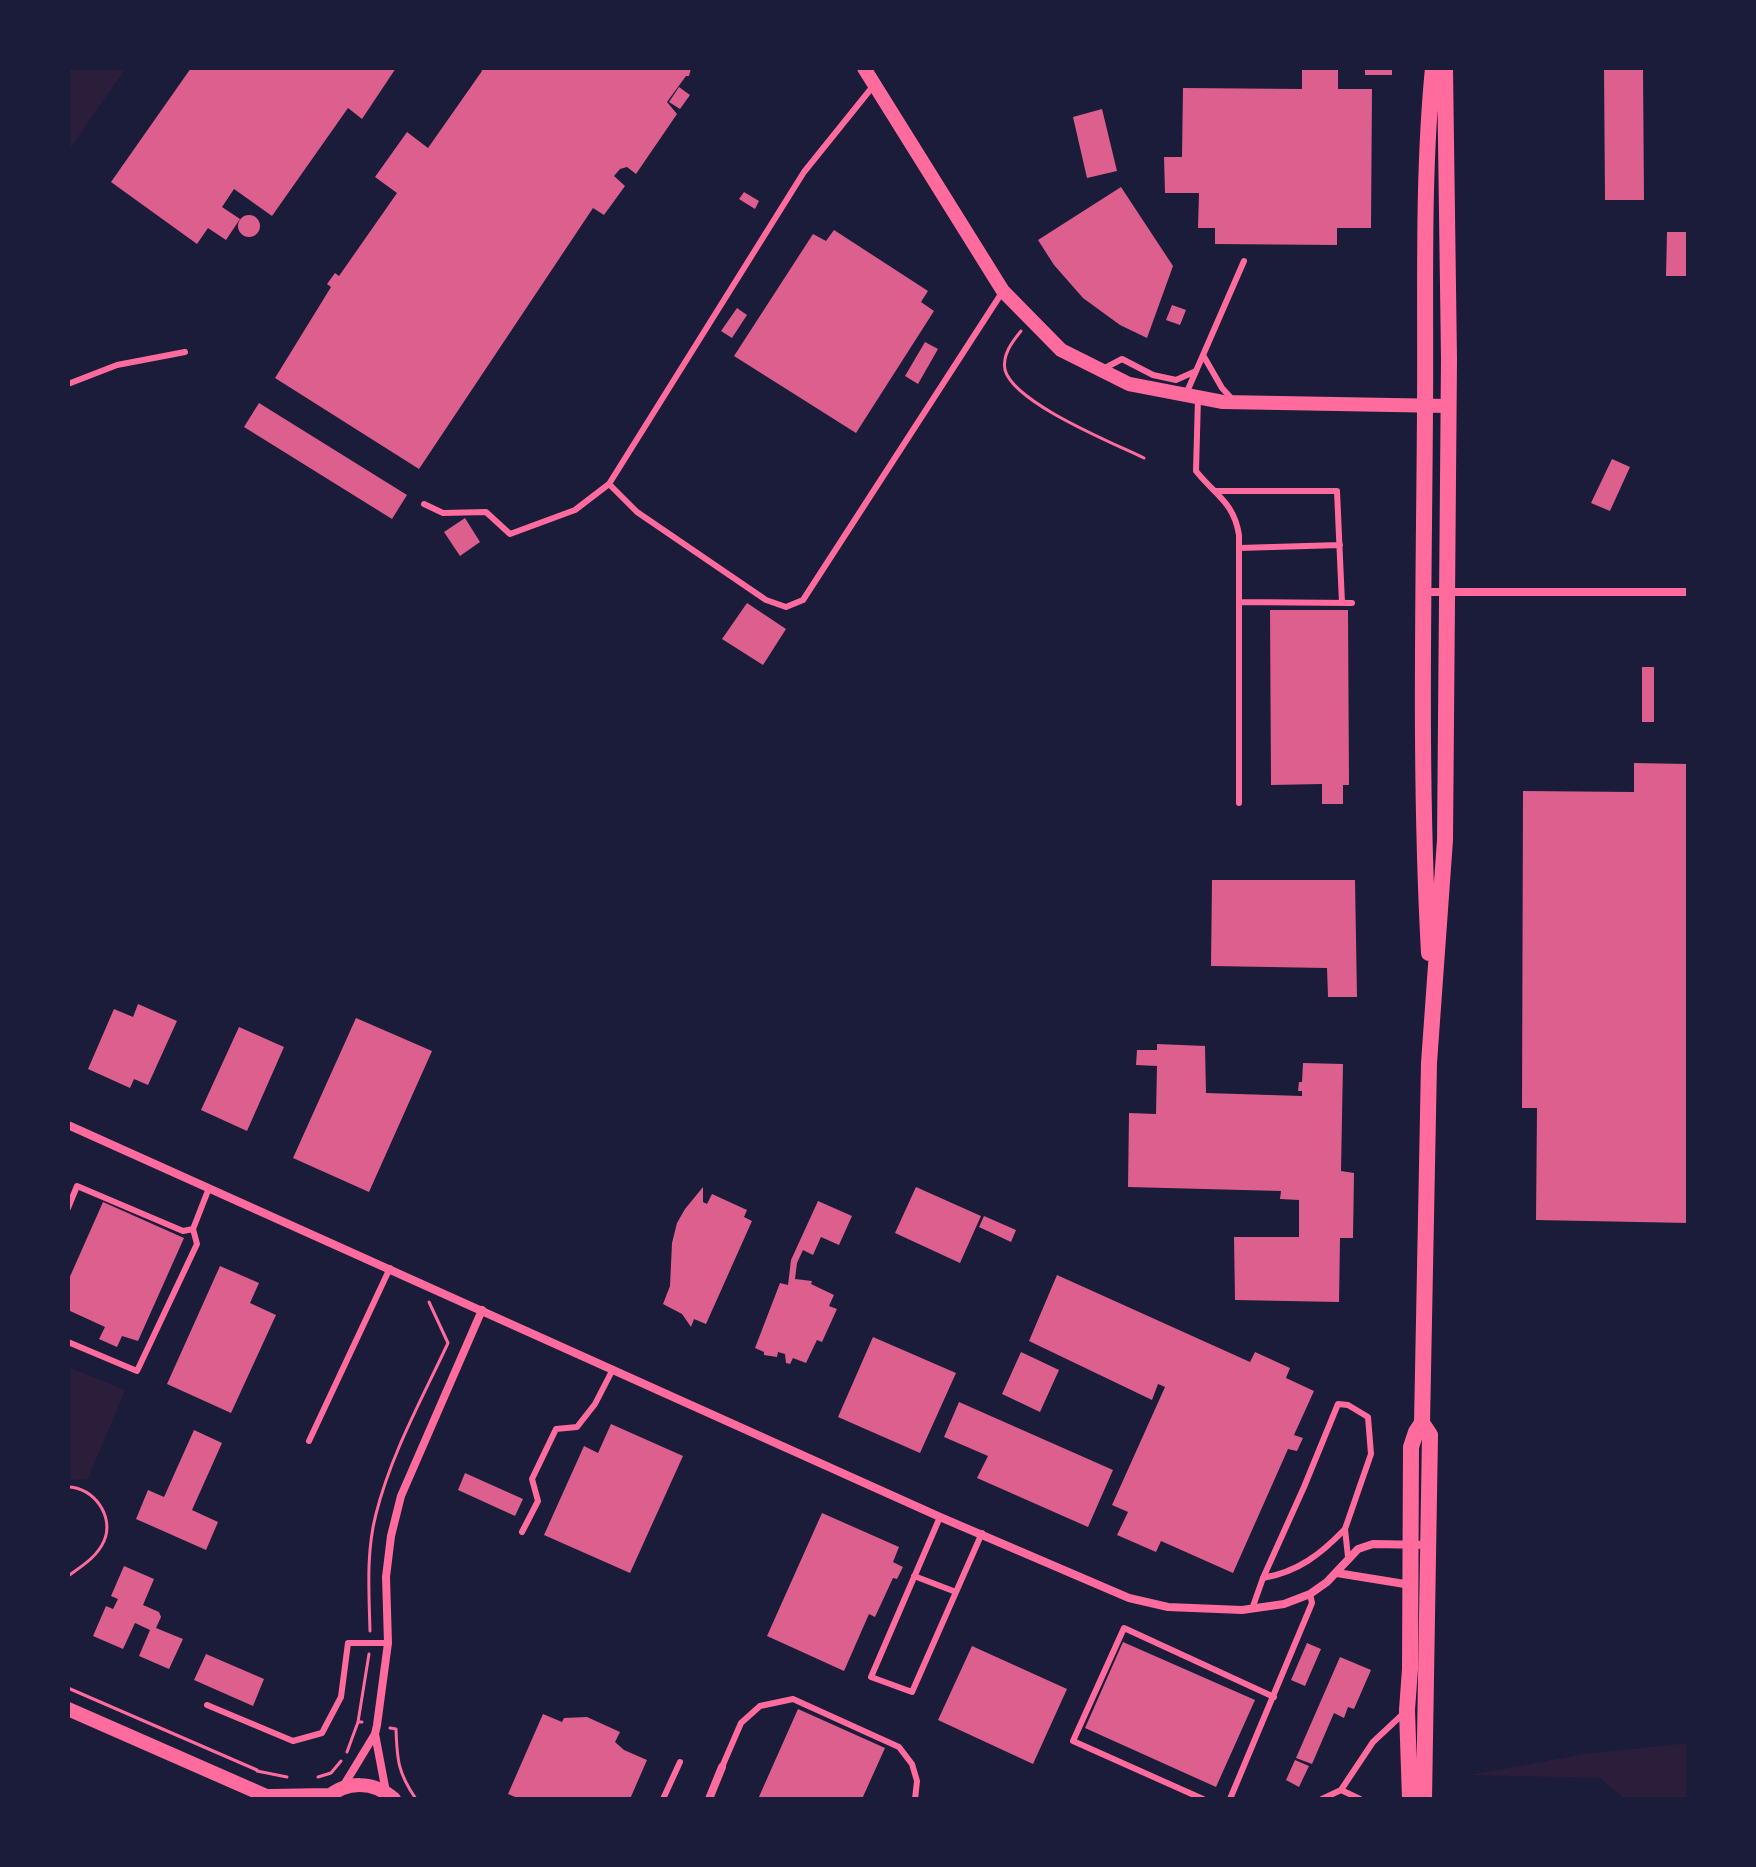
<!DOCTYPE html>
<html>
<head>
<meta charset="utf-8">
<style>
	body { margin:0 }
	#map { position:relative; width:1756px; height:1867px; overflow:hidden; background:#1b1b3a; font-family:"Roboto Condensed",sans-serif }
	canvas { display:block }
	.frame { position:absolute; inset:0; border:70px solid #1b1b3a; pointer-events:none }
</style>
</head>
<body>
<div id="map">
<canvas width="1756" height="1867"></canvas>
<div class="frame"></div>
</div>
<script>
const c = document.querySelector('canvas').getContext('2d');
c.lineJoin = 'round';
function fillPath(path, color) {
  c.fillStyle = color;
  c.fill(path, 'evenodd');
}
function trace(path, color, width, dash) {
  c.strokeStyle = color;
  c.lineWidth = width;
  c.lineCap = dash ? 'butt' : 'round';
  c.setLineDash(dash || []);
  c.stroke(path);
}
fillPath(new Path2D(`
	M68,68H126L68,151Z
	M68,1367L125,1390L88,1479L68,1480Z
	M1688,1743V1799H1625L1600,1778L1470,1775L1585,1754Z`), '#2a1e3b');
fillPath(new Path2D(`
	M191,68H396L362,119L348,108L272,216L234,189L222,207L240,219L226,240L208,228L197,244L111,182Z
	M691,68L689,76H686L667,102L677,114L636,174L627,167L620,169L614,176L625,186L604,215L593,208L419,469L275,378L331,287L327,284L335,273L339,276L397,193L375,177L407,132L428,148L482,71L481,69Z
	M1302,68H1338V89H1372L1371,228H1337V245L1215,244V228H1198L1199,193H1165L1164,157H1182L1183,88L1302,89Z
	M1365,68H1392V75H1365Z
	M1604,68H1643L1644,200H1605Z
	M679,87L690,95L680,109L669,102Z
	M1102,109L1117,171L1087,178L1073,117Z
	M1121,187L1173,266L1147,338L1120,325L1083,298L1054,265L1038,240Z
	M744,192L759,201L755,209L739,199Z
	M238 226a11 11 0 1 1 22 0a11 11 0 1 1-22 0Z
	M834,230L928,291L921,302L934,311L856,433L734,356L813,234L826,241Z
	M1667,232H1688V276H1666Z
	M1172,305L1186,310L1180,325L1166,320Z
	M737,308L747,315L732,338L721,331Z
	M925,342L938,349L918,384L905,376Z
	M259,403L407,495L392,519L244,427Z
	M1612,459L1630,467L1610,511L1591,503Z
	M465,518L480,542L460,556L444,532Z
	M747,603L786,629L763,665L722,639Z
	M1270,610H1348L1349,785H1343V804H1322V784L1271,785Z
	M1642,667H1654V722H1642Z
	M1634,763L1688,764V1223L1536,1220L1537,1108H1522L1523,791L1634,792Z
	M1212,880H1355L1357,997H1328L1327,968L1211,966Z
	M138,1004L177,1021L148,1085L134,1079L130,1088L88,1069L114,1009L133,1017Z
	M356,1018L432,1051L369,1192L293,1158Z
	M239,1027L284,1047L247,1131L201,1110Z
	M1157,1044L1205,1046L1206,1093L1302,1096V1091H1298L1299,1082H1302L1303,1063L1343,1064L1341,1171L1354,1173L1353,1238H1340L1339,1302L1235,1300L1234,1237H1299V1200L1280,1199L1281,1191L1128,1187L1129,1113L1156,1114L1157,1066L1136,1065L1137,1050H1157Z
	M703,1187V1202L707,1204L712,1194L747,1210L744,1217L752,1221L706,1324L694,1319L691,1327L682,1314L663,1304L670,1286L672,1243L677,1223L685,1209Z
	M916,1187L981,1216L960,1263L895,1233Z
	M818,1201L852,1216L839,1245L821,1237L813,1255L803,1250L797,1263L795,1279L812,1281L811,1284L834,1295L829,1306L837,1309L822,1342L817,1340L806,1363L793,1358L790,1364L786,1363L785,1354L778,1352L777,1357L764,1355V1352L755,1348L780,1283L788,1285L791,1260Z
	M103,1202L184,1238L138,1341L122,1336L117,1347L99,1339L105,1327L68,1310V1281Z
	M984,1216L1016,1230L1011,1242L979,1227Z
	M220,1266L259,1283L250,1303L276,1315L231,1413L167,1384Z
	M1057,1275L1250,1362L1255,1352L1290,1368L1286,1378L1314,1391L1294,1435L1303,1438L1297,1451L1288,1449L1233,1573L1161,1541L1156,1552L1117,1535L1128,1512L1112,1505L1165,1387L1158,1384L1152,1400L1029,1341Z
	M873,1337L956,1373L920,1453L838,1417Z
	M1021,1352L1059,1370L1040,1412L1002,1394Z
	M959,1402L1113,1470L1088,1527L977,1478L988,1456L944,1437Z
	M611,1424L683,1456L630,1573L544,1535L584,1446L598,1453Z
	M194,1430L222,1443L192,1510L218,1522L206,1550L136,1519L148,1490L164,1497Z
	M465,1473L523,1499L515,1516L458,1490Z
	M822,1513L899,1547L893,1562L903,1567L897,1579L893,1578L875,1617L869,1614L844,1671L767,1636Z
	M124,1566L154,1579L143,1605L159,1612L161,1617L156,1628L183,1639L169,1669L139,1656L150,1630L135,1623L123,1649L93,1636L106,1606L113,1609L118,1599L111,1596Z
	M1123,1642L1255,1700L1216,1787L1085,1728Z
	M1307,1643L1321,1649L1305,1686L1291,1680Z
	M972,1646L1067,1689L1033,1764L938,1720Z
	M206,1654L264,1679L253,1706L194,1680Z
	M1340,1657L1371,1670L1354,1709L1348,1707L1344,1718L1334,1713L1312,1764L1296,1758Z
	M798,1709L885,1748L862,1799H758Z
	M543,1714L562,1722L564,1718L587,1717L620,1732L615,1742L624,1750L647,1760L630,1799H520L508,1794Z
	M1295,1760L1309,1766L1299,1787L1286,1780Z`), '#dd5f8e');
trace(new Path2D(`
	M1021,331C1012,342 1002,355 1005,370C1014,403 1113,443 1144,458
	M68,1487C93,1487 115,1516 104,1541C97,1557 82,1566 68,1576
	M370,1631C369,1592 366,1552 376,1514C391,1454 422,1399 448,1343L429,1302
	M68,1688L257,1770
	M362,1722H358L369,1654
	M390,1728L396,1729C397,1760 398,1773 416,1799
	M347,1752L358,1722
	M257,1771L287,1777
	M318,1777L331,1773L341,1761`), '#ff6b9d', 3);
trace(new Path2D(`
	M1203,355L1222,388L1233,400
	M1103,369L1122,359L1153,375L1176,380L1196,371
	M68,384L117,365L185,352
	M1186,394L1244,261
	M1198,398L1196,471C1215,495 1234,502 1239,535V803
	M609,484L637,512L766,600L786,607L803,600L1003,291
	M1216,491H1337L1342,603
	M424,504L443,513L486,512L510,534L575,510L609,484L804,172L874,85
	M1239,548L1340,545
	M1239,602L1352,603
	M68,1208L77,1186L183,1231L193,1229
	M68,1342L137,1371L197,1244L193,1229L209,1188
	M309,1441L390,1268
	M940,1517L871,1677L912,1692L982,1533
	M522,1532L538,1501L532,1479L556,1429L577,1427L595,1404L613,1369
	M914,1576L956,1592
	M1263,1578C1298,1572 1321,1554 1345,1529L1348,1557
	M1252,1609L1263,1578L1304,1487L1338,1404L1348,1405L1368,1417L1371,1454L1345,1529
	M207,1705L293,1741L322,1733L341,1697L348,1643H388
	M722,1767L741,1723L760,1706L793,1699L899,1747L912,1764L917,1781L915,1799
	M663,1799L680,1762
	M1203,1799L1073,1741L1124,1628L1274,1697
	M1230,1799L1312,1603L1310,1594
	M1322,1799L1341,1790
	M1360,1799L1341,1790L1373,1742L1404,1713`), '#ff6b9d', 6);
trace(new Path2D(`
	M1424,592H1688
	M68,1125L940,1517L1129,1598L1168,1607L1242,1610L1284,1604L1310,1594L1327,1582L1358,1549L1373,1544L1428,1545
	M1337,1573L1411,1585
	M375,1734L386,1792
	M344,1785L375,1734L377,1725L388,1643L386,1577L391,1536L401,1496L482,1310
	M709,1799L722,1767`), '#ff6b9d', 8);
trace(new Path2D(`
	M864,68L1003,291L1061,350L1129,384L1223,402L1448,406
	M68,1709L273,1799
	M270,1796L329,1795
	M326,1799C346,1780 374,1781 394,1799`), '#ff6b9d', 14);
trace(new Path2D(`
	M1429,953C1419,772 1424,589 1425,408C1426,295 1422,180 1433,68
	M1410,1799L1407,1710L1410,1669L1411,1447L1416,1432L1422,1423
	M1424,1799L1430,1435L1422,1423L1429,1063L1445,840L1449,359L1445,68`), '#ff6b9d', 16);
</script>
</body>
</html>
